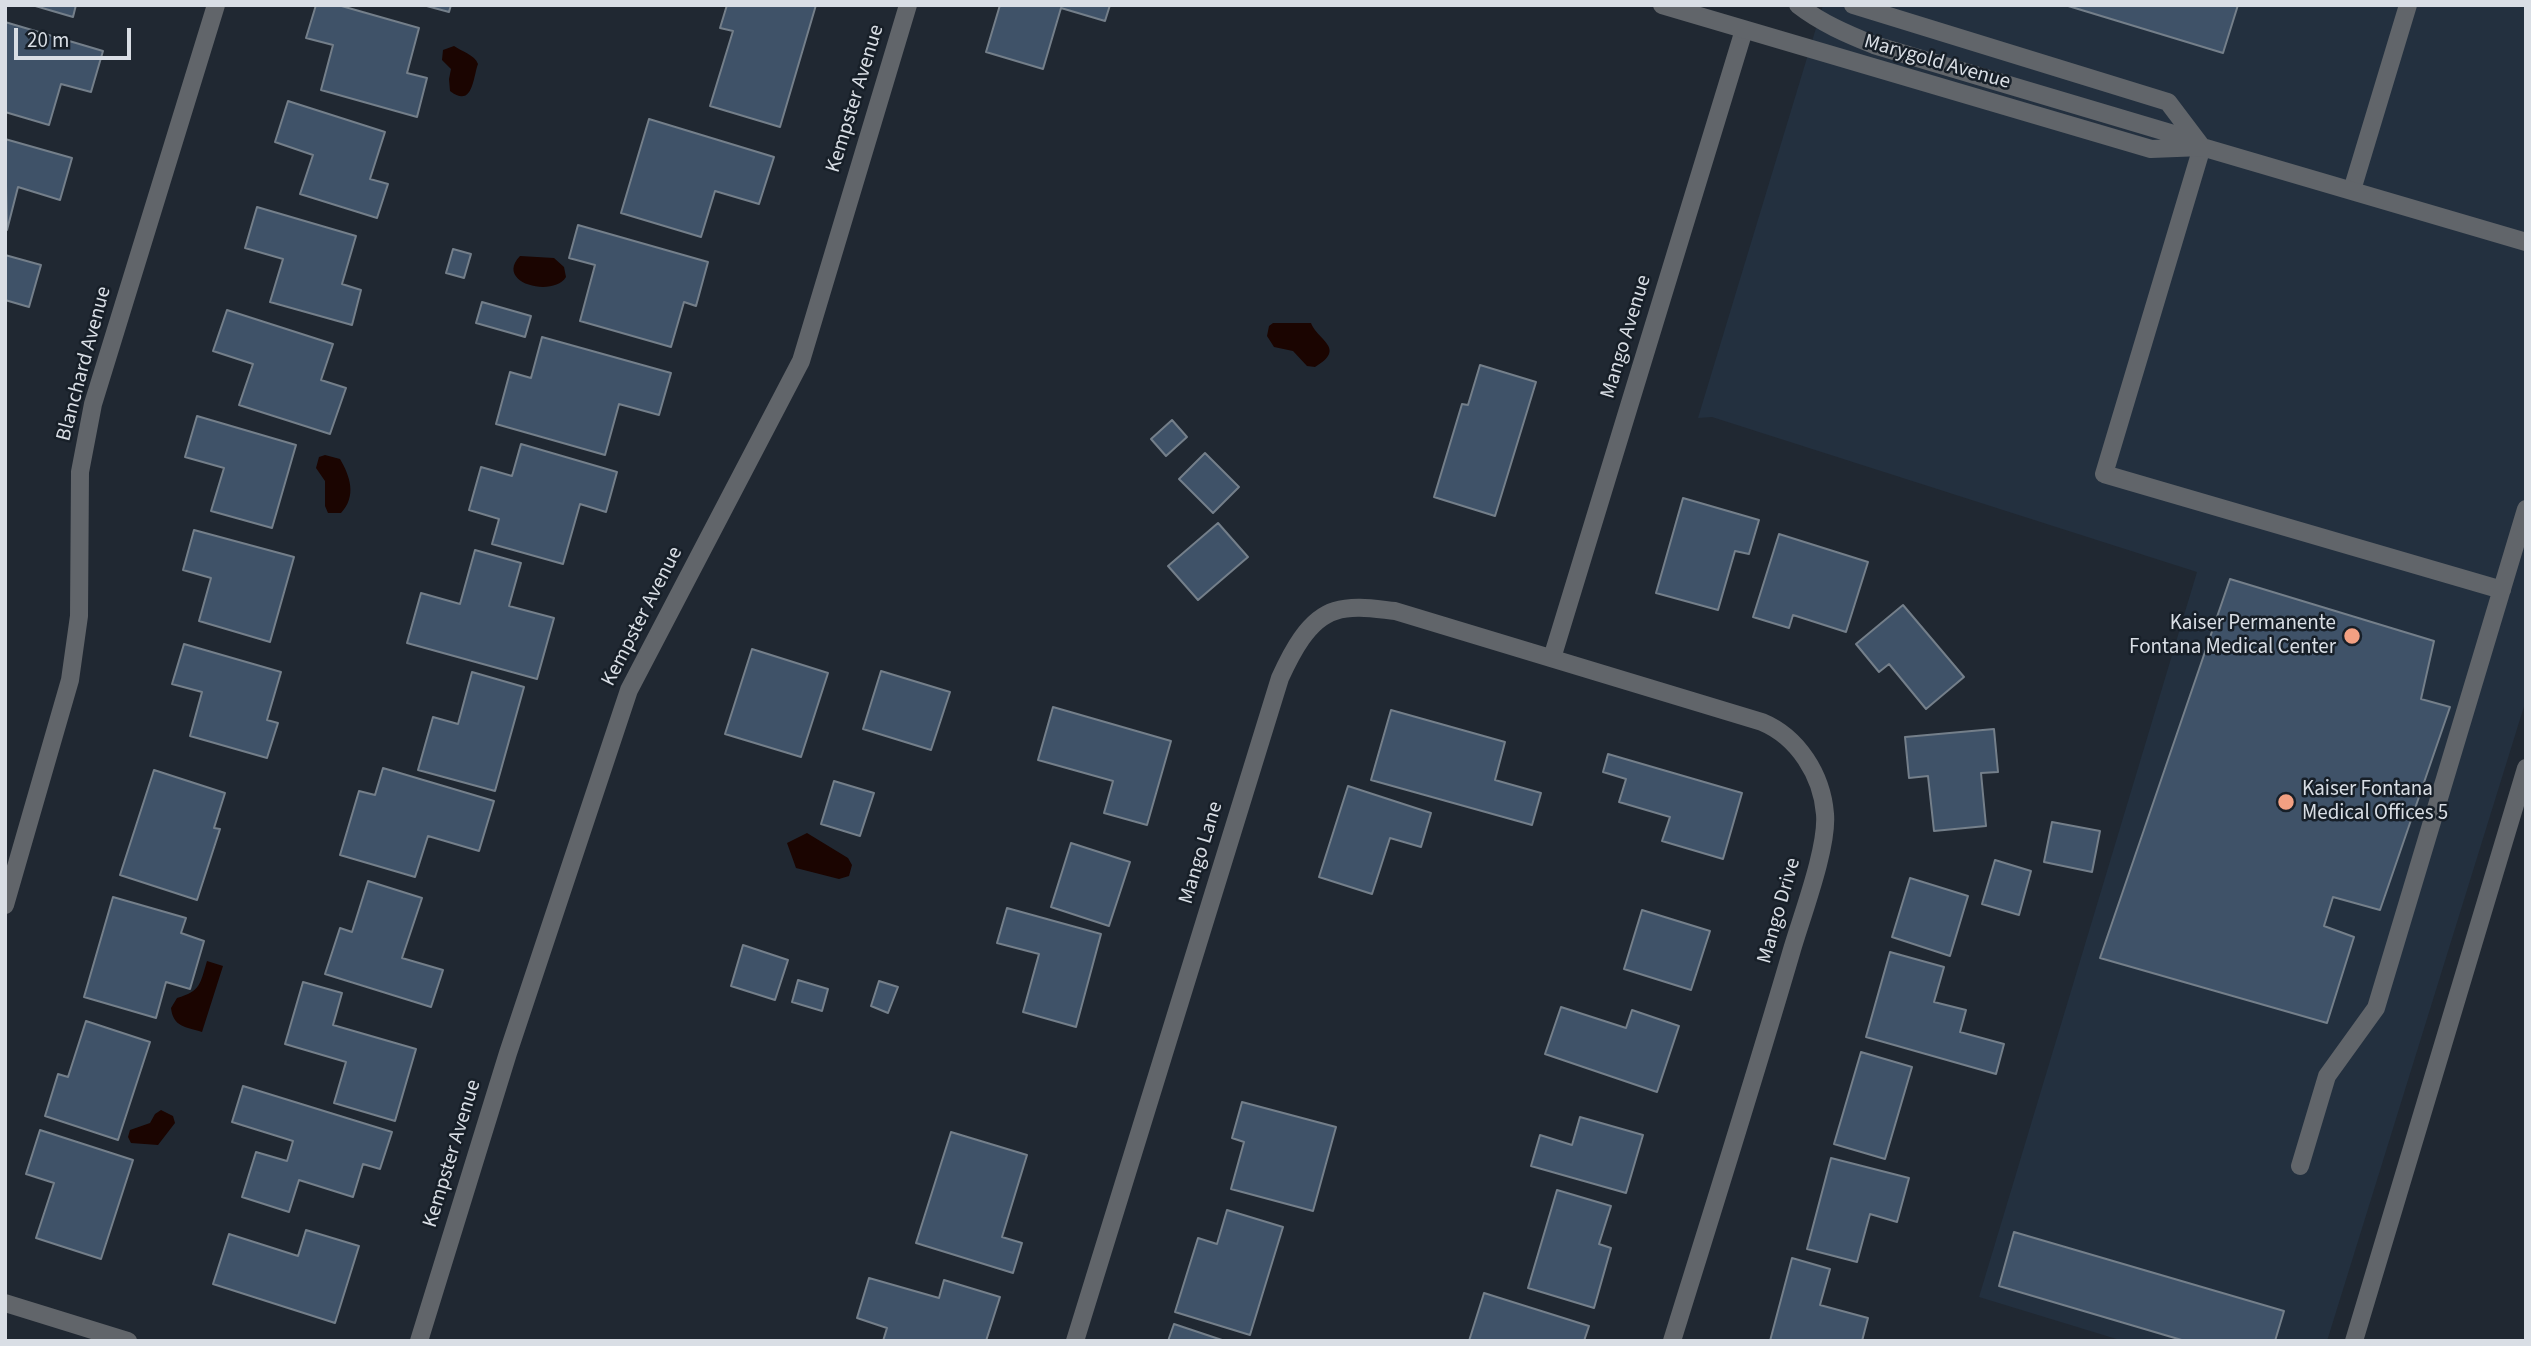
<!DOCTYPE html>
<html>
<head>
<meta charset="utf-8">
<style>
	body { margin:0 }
	#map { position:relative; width:2531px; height:1346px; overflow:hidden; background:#202832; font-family:"Source Sans 3",sans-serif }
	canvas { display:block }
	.frame { position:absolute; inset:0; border:7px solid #d9dee5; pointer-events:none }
	.scale { position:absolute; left:14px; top:28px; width:117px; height:32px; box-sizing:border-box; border:4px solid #d9dee5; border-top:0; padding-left:9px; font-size:21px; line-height:24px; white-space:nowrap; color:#d9dee5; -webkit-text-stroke:5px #171f28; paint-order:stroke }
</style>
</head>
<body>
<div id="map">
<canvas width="2531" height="1346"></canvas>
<div class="frame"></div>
<div class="scale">20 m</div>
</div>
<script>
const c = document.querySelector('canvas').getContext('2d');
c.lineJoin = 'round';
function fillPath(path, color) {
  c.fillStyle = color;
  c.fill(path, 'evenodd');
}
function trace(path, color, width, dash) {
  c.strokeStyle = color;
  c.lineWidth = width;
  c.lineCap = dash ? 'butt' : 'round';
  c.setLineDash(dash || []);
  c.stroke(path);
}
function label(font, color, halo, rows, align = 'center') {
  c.font = font + ' "Source Sans 3",sans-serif';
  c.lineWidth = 5;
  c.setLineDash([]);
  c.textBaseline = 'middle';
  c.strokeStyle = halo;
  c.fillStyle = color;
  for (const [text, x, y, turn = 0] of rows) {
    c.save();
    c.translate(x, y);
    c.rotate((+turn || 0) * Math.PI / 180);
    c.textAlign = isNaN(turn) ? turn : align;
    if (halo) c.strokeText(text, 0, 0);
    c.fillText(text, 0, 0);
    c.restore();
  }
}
fillPath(new Path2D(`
	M1823,5H2526V700L2327,1341H2123L1979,1297L2197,572L1712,417L1698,418Z`), '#23303f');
fillPath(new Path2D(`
	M454,46C461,51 475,55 478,64C473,77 473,109 450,91L449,79L451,69L442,60L443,50Z
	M520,256L554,258L564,267L566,277C553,298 494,283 520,256Z
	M1273,323H1311C1318,341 1347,348 1315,367L1307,366L1293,351L1274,347L1267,336L1269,326Z
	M325,455L340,459C350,476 357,496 341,513H328L325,506V481L316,468L319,457Z
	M807,833L848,858L852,865L849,876L839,879L796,868L787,843Z
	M207,961L223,966L202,1032C186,1027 173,1027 171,1008L177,998C201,991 200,984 207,961Z
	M161,1110L173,1116L175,1123L158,1145L131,1143L128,1137L130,1130L150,1123L155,1114Z`), '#1b0501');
const building = new Path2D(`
	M32,5H76L73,17Z
	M316,5H338L419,28L407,73L427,78L417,117L321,90L333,45L306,38Z
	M423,5H451L449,12Z
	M727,5H816L780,127L710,106L733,31L720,28Z
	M1000,5H1110L1105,21L1061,8L1043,69L986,52Z
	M2065,5H2238L2223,53Z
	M5,22L103,51L91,92L61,84L49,125L5,112Z
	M288,101L385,132L370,179L388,184L377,218L300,194L313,155L275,142Z
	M649,119L774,157L759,204L715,191L701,237L621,213Z
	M5,139L72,158L60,200L18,187L7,230Z
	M257,207L356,236L342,284L361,290L352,325L270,302L283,259L245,248Z
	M578,225L708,262L696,306L684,302L671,347L580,321L595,265L569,258Z
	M453,249L471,254L464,278L446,273Z
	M5,255L41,265L29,307L5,300Z
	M482,302L531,316L525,337L476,323Z
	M227,310L333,344L321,380L346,388L330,434L239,405L253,364L213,351Z
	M542,337L671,373L659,415L619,404L605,455L496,424L510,372L531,378Z
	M1480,365L1536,382L1495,516L1434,497L1462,404L1468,405Z
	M197,416L296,445L272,528L211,511L224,468L185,457Z
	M1172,420L1187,437L1166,456L1151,439Z
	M521,444L617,472L606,512L580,504L563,564L492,544L499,519L469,510L481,467L512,476Z
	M1205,453L1239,487L1213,513L1179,479Z
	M1683,498L1759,520L1749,554L1735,551L1718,610L1656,593Z
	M1218,523L1248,557L1198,600L1168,566Z
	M194,530L294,557L270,642L199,621L211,578L183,570Z
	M1779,534L1868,562L1846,632L1793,615L1789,628L1753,617Z
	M475,550L521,563L509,606L554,618L537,679L407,643L421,593L460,604Z
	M2230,579L2434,641L2421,699L2450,707L2380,910L2333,897L2324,926L2354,937L2327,1023L2100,958Z
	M1903,605L1964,677L1926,709L1889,664L1879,672L1856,644Z
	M184,644L281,672L267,720L278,723L267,758L190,736L202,692L172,684Z
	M752,649L828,673L801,757L725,734Z
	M881,671L950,692L931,750L863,729Z
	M472,672L524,687L495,791L418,770L433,717L458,724Z
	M1053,707L1171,741L1147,825L1104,813L1113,781L1038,760Z
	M1391,710L1505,742L1495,780L1541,793L1532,825L1371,780Z
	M1994,729L1998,772L1981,773L1986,826L1934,831L1928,776L1909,778L1905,737Z
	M1608,754L1742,793L1723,859L1662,841L1670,817L1619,802L1626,779L1603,772Z
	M383,768L494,801L479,851L428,836L415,877L340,855L359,791L375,795Z
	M154,770L225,793L214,828L220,829L197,900L120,875Z
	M834,781L874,793L860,836L821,824Z
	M1348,786L1431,813L1421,847L1390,838L1372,894L1319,877Z
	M2052,822L2100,831L2092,872L2044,862Z
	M1071,843L1130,862L1109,926L1051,907Z
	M1995,860L2031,871L2019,915L1982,904Z
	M1910,878L1968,896L1950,956L1892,937Z
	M368,881L422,898L402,958L443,970L431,1007L325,974L340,928L352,932Z
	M113,897L186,918L181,933L204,941L190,989L166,982L156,1018L84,997Z
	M1007,908L1101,934L1076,1027L1023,1012L1039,954L997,943Z
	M1642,910L1710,931L1691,990L1624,969Z
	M743,945L788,960L775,1000L731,986Z
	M1890,952L1944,967L1934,1002L1966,1010L1960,1032L2004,1044L1996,1074L1866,1037Z
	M798,980L828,989L822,1011L792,1002Z
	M879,981L898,987L888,1013L871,1006Z
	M303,982L342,993L333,1025L416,1049L395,1121L334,1103L346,1062L285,1044Z
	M1561,1007L1626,1028L1632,1010L1679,1026L1657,1092L1545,1054Z
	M86,1021L150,1042L118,1140L45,1116L58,1074L68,1077Z
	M1861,1052L1912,1067L1885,1159L1834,1144Z
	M243,1086L392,1132L380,1169L363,1164L353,1197L299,1180L289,1212L242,1197L256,1152L287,1161L293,1141L232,1122Z
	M1242,1102L1336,1127L1313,1211L1231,1189L1244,1142L1232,1138Z
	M1580,1117L1643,1135L1626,1193L1531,1166L1540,1135L1572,1145Z
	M40,1130L133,1160L101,1259L36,1238L54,1183L26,1174Z
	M951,1132L1027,1155L1002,1237L1022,1243L1013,1273L916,1243Z
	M1831,1158L1909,1178L1897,1222L1870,1214L1857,1262L1807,1249Z
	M1557,1190L1611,1206L1599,1244L1611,1248L1594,1308L1528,1288Z
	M1227,1210L1283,1227L1250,1335L1175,1312L1198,1238L1217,1244Z
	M306,1230L359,1246L335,1323L213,1284L229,1234L298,1256Z
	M2014,1232L2284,1311L2275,1341H2185L1999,1286Z
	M1792,1258L1830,1269L1820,1305L1868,1318L1862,1341H1770Z
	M869,1278L939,1298L944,1280L1000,1297L986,1341H883L887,1328L857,1318Z
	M1484,1293L1589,1326L1584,1341H1469Z
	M1174,1324L1225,1341H1168Z`);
fillPath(building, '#3f5268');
trace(building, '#747f8a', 2);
trace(new Path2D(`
	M2202,147L2104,474L2502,590
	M2352,190L2408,5
	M2300,1166L2327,1076L2376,1008L2526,509
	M2354,1341L2526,768`), '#61656a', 18);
trace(new Path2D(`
	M1552,658L1744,30
	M5,905L70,680L79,616L80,472L93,404L216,5
	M5,1303L128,1341
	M419,1341L508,1053L629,690L801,361L908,5
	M1075,1341L1280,678C1291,654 1308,619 1335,611C1354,605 1375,609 1395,611L1762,722C1798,737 1822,775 1825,814C1828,848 1801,918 1791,953C1753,1083 1712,1212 1672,1341`), '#61656a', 18);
trace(new Path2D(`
	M1662,5L2151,149L2202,147L2526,242
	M1798,5C1821,23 1847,34 1874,45L2170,133L2196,145
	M1853,5L2168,102L2202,147`), '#61656a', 18);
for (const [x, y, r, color] of [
	[2352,636,9,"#f3a082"],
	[2286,802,9,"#f3a082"]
]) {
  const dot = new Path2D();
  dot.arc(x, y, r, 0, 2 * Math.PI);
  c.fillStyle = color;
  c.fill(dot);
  trace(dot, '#171f28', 2.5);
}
label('21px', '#d9dee5', '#171f28', [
	["Marygold Avenue",1937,63,16],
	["Kempster Avenue",856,99,-73],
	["Mango Avenue",1627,337,-73],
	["Blanchard Avenue",85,364,-75],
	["Kempster Avenue",643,617,-63],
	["Mango Lane",1202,853,-73],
	["Mango Drive",1780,911,-74],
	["Kempster Avenue",453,1154,-73]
]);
label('21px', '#d9dee5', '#171f28', [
	["Kaiser Permanente",2336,624],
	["Fontana Medical Center",2336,648],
	["Kaiser Fontana",2302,790,"left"],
	["Medical Offices 5",2302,814,"left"]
], 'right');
</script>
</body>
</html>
